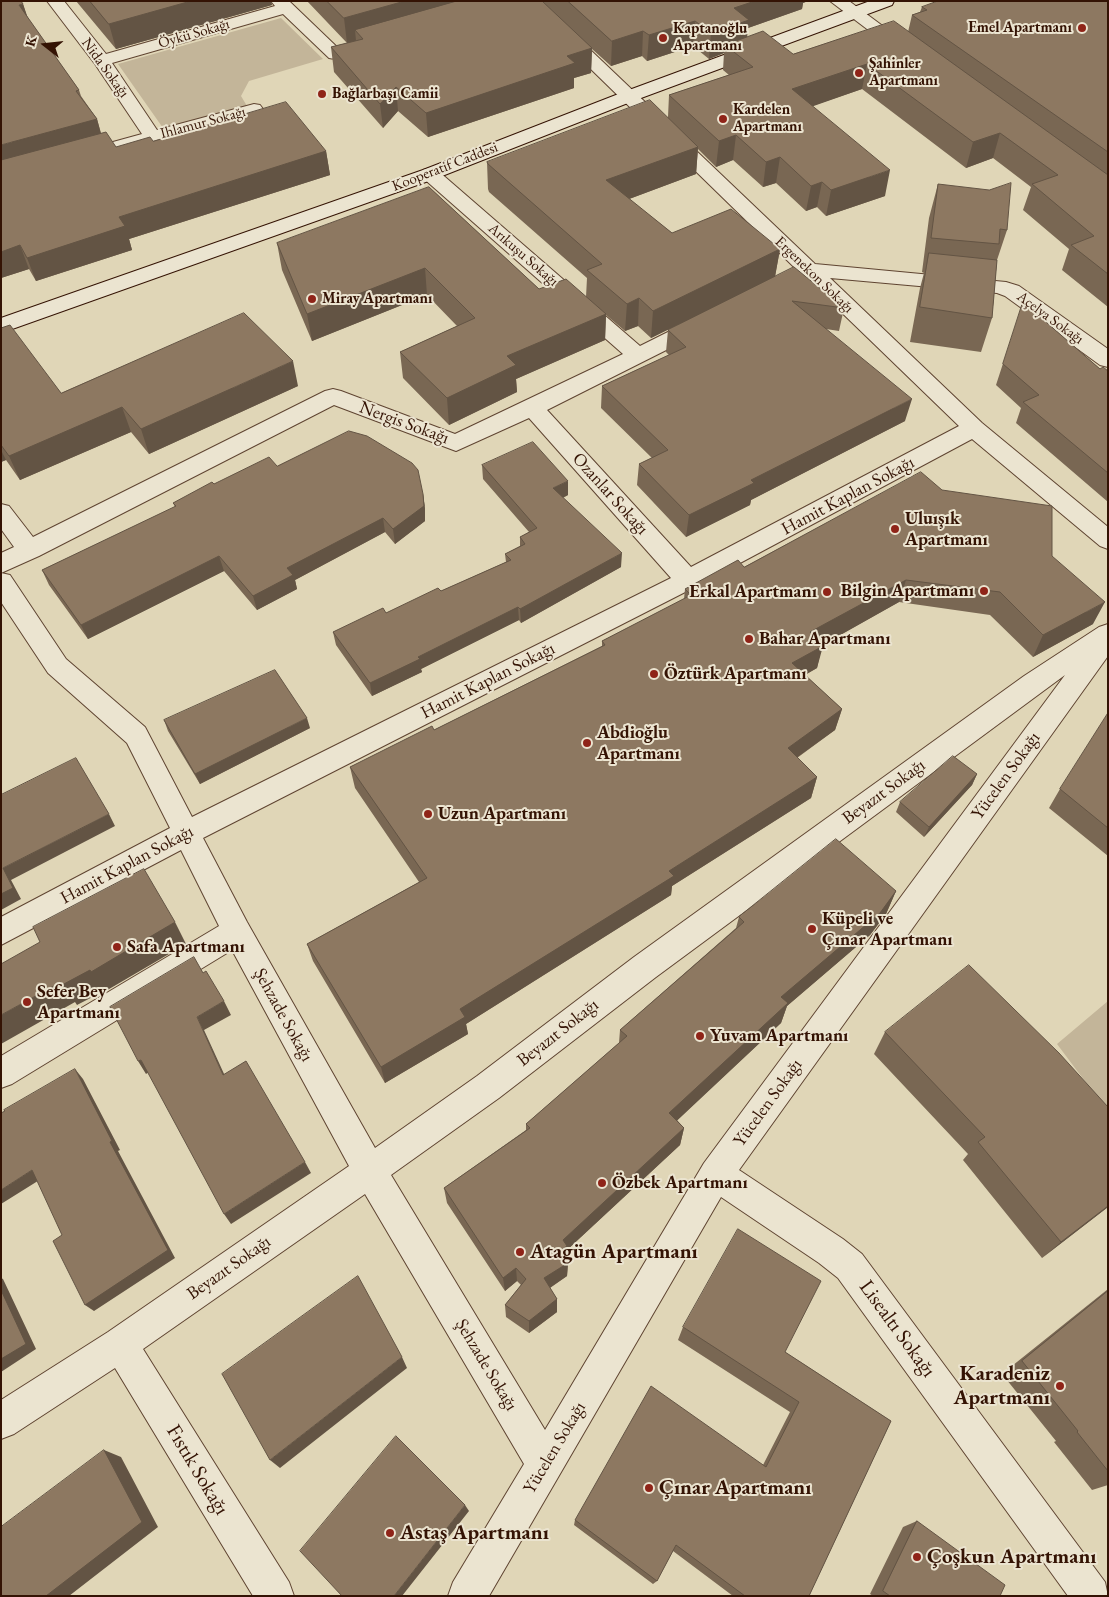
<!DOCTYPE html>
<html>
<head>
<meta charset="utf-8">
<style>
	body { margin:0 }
	#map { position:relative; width:1109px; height:1597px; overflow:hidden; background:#e0d6b7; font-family:"EB Garamond",serif }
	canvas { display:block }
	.frame { position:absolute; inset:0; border:2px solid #341304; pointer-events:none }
	.north { position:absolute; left:20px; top:20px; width:50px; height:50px; -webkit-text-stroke:4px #ebe4d0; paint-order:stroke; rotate:286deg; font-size:14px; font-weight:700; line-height:20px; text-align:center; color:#341304 }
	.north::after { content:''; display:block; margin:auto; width:18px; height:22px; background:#341304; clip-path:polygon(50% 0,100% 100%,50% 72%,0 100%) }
</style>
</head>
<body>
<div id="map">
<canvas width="1109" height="1597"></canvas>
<div class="frame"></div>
<div class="north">K</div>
</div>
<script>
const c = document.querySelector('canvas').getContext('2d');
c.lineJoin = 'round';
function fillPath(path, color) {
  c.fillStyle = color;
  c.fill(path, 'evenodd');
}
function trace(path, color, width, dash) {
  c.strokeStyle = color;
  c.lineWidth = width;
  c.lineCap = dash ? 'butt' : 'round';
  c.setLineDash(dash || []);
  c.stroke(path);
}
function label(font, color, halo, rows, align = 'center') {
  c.font = font + ' "EB Garamond",serif';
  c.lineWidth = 4;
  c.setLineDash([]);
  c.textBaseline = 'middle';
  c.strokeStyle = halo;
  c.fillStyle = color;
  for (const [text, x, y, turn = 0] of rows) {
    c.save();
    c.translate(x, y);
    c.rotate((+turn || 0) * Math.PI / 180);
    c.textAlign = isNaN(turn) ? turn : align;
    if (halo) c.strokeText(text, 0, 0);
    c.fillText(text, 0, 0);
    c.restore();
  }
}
fillPath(new Path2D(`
	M281,18L323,59L249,81L241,96L247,106L163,128L118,64Z
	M1108,1001V1112L1057,1044Z`), '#c3b599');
const street = new Path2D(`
	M47,1H64L106,54L275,6L271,1H289L338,48L367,40L373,41L376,45L373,49C360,52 342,61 329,58L283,14L112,63L157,130L254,104L260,105L263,109L260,113L80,163L73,161L71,157L73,153L142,134L95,64Z
	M521,1H539L815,264L1006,282L1019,286L1108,349V367L1100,365L1005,296L997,293L830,278L982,423L1108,527V549L1100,546L972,439L697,586L203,838L247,922L375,1148L477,1076L634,957L1024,676L1099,627L1108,624V656L739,1170L843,1239L862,1254L1105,1582L1108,1596H1068L838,1278L819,1263L721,1197L489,1596H448L453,1582L524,1464L365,1194L143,1349L289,1582L294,1596H253L115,1368L14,1434L1,1439V1400L108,1332L349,1166L232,950L12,1084L1,1088V1056L219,926L181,850L1,945V917L170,828L127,743L48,673L1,602V553L14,547L1,529V504L9,506L33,537L325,391L333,389L341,391L455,434L623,354L423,178L420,174L423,170L430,168L437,170L640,346L692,320L699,318L706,320L710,325L706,330L547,410L691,567L959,426L807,279C793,286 777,299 762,295L759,290L762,285L796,269ZM334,405L456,451L529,418L671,578L192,817L145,727L66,659L10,575L1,573L39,556ZM1065,675L704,1163L545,1430L391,1175L499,1098L656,977Z
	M830,1H849L915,50L912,54L906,55L900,54Z`);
const secondary = new Path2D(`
	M870,1H894L892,5L633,101L437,178L1,333V318L423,170L621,93Z`);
trace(street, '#5f4431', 2);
trace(secondary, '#341304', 2);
fillPath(street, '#ebe4d0');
fillPath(secondary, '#ebe4d0');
fillPath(new Path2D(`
	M76,1H271L272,5L116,49Z
	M307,1H808L803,3L802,9L748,28L747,37L793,54L908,32L912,15L920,12L922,7L1108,1V307L1062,270L1069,249L1023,210L1031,187L993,158L966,168L862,89L812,106L885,196L826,216L817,207L806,211L776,183L763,187L733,160L716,167L698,149L696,174L629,199L672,233L780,249L775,276L844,308L839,331L826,329L905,421L751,500L750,505L686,537L637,485L639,464L652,458L601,408L602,386L669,355L666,352L668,330L683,322L651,338L638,326L625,331L606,315L605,340L516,379L517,392L449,425L403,378L400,352L457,326L427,295L312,341L282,270L277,243L429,187L539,289L586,297L587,278L489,192L488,189L487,162L668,117L669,95L729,75L723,70L724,53L709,59L693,46L647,61L642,56L611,66L592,49L591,73L574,78V88L428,137L398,111L383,128L334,72L331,47L347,43Z
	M23,4L27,17L79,90L81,96L97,119L101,133L116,147L153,141L326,151L330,175L129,239L132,250L36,281L29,269L1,278Z
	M938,184L1007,230L997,260L992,318L981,352L910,342L920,288L924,273L922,272L929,218Z
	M1023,302L1100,369L1108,371V502L1016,423L1021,408L996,385Z
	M1,328L61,393L298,386L149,454L131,432L20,480L6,460L1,462Z
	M482,465L568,495L563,498L621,567L521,623L519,620L421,669L422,672L372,696L336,645L333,632L386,613L441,591L506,562L505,554L520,546V537L529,532L483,479Z
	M277,466L423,494L425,509V521L395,544L385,532L295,580L297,589L257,610L224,571L88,639L49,585L42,570L175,507L173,503L214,484Z
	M942,490L1052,556L1093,624L1033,657L990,615L899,602L822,645L817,668L805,675L842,709L835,730L797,758L817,777L811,798L672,886L671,895L466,1024L468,1034L385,1083L313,961L307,944L419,882L355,788L350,767L434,730L602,646V641L684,599L685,589L744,567Z
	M1108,713V856L1049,808L1060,789Z
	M164,720L310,728L200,784L168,731Z
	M977,774L972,785L924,837L896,812L900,802Z
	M896,891L886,914L870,935L787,1006L781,1023L677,1120L684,1128L680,1145L567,1250L566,1260L568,1263L567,1276L550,1288L557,1299V1312L529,1333L506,1317L505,1305L521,1285L517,1281L505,1291L447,1203L444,1188L526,1130V1124L619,1043L620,1030L736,928L739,917Z
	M885,1032L1108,1207L1042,1258L963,1160L968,1154L874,1054Z
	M1108,1289V1485L1092,1490L1054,1442L1056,1441L1002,1374Z
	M683,1327L785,1352L891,1421L809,1596H733L673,1551L657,1581L653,1584L574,1525L575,1520L763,1465L790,1412L678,1340Z
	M917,1521L1000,1596H873L870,1594L903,1527Z`), '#796753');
fillPath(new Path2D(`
	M191,1H271L272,5L116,49L109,24Z
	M405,1H493L355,30L356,41L347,43L344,18Z
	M755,1H808L803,3L802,9L748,28L746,45H725L724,53L709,59L711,33L734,8Z
	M23,4L31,27L19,5Z
	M695,21L693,46L647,61L649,35Z
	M643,31L642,56L611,66L612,41Z
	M592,48L591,73L574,78V88L428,137L426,113L567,56Z
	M867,64L862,89L788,115L792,89Z
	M396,87L398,111L383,128L380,104Z
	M97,119L103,142L1,170V145Z
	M1000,133L993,158L966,168L973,142Z
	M736,135L733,160L716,167L719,141Z
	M698,147L696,174L605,208L606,180Z
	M326,151L330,175L129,239L132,250L36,281L27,258L119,217Z
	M780,157L776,183L763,187L766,162Z
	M890,170L885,196L826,216L831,190Z
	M822,182L817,207L806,211L811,186Z
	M20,245L29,269L1,278V252Z
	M780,249L775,277L651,338L653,311Z
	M425,268L427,295L312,341L307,314Z
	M639,298L638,326L625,331L627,304Z
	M606,314L605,340L516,379L517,392L449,425L447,398L507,356Z
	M293,361L298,386L149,454L141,429Z
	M912,399L905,421L751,500L750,505L686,537L689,515L751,480Z
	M122,407L131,432L20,480L9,456Z
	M1,450L6,460L1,462Z
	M568,481V495L553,502V488Z
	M423,494L425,509V521L395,544L393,529Z
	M383,518L385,532L295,580L297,589L257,610L253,596L287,568Z
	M622,553L621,567L521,623L520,609Z
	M219,556L224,571L88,639L81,625Z
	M906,580L899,602L805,655L810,632Z
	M1105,602L1093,624L1033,657L1043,635Z
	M518,607L519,620L421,669L422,672L372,696L370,683L418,657Z
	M823,646L817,668L787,685L792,663Z
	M842,709L835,730L782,768L788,748Z
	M307,718L310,728L200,784L195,774Z
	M977,774L972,785L924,837L929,827Z
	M817,777L811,798L672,886L671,895L466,1024L468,1034L385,1083L381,1067L460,1009L669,871Z
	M109,814L115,826L11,880L21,899L1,910V894L3,868Z
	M896,891L886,914L870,935L787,1006L781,1023L666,1131L669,1113L781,997Z
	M175,922L186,944L104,992V991L77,1005L75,1002L1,1044V1015L61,982Z
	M224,1001L231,1015L204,1030L230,1087L223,1075L197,1017Z
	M141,1060L149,1072L146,1074L138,1061Z
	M75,1069L83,1079L120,1150L118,1151L175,1258L94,1311L85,1305L110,1142Z
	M684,1128L680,1145L567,1250V1260L559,1265L560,1251L563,1240Z
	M305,1162L311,1173L231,1224L224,1214Z
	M32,1170L41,1179L1,1204V1190Z
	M1108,1206V1207L1042,1258L1061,1242Z
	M568,1263L567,1276L545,1291L544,1278Z
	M516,1268L517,1281L505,1291L503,1278Z
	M1,1278L3,1279L36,1349L1,1372Z
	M557,1299V1312L529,1333V1321Z
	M402,1357L407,1368L280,1468L270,1460Z
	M104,1450L121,1457L158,1527L69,1596H46Z
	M465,1505L469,1511L402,1596H394Z`), '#635444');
const building = new Path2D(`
	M1,1H21L23,4L19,5L79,90L76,91L97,119L1,145Z
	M90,1H191L109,24Z
	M327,1H405L344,18Z
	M457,1H542L592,48L567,56L575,63L426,113L396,87L380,104L331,47L363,39L355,30Z
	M568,1H755L734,8L749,20L711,33L695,21L649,35L643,31L612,41Z
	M938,1H1108V152L912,15L927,10L922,7Z
	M894,21L1108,175V274L1071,245L1094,236L1032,184L1058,175L1000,133L973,142L867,64L792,89L890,170L831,190L822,182L811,186L780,157L766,162L736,135L719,141L669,95L753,67L725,45L763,31L793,54Z
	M650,100L698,147L606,180L672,233L731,209L780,249L653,311L639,298L627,304L587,270L602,264L488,164L487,162Z
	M286,102L326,151L119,217L125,226L27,258L20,245L1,252V160L106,132L116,147L150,137L153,141Z
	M1011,183L1007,230L1000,229L999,244L931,238L938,184L989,190Z
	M429,187L539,289L566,279L606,314L507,356L516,365L447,398L400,352L475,318L425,268L307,314L277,243Z
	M929,253L997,260L992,318L920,307Z
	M794,267L844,308L792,301L912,399L751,480L754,483L689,515L639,464L668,450L602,386L686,347L668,330Z
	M1023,302L1100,369L1103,367L1108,371V473L1023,402L1039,395L1003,364Z
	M244,313L293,361L141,429L122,407L9,456L1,445V328L10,325L61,393Z
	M349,431L367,436L412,463L418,470L423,494L424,506L393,529L383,518L287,568L293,575L253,596L219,556L81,625L42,570L176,506L173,503L212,482L214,484L269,457L277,466Z
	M533,442L568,481L553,488L622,553L520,609L518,607L418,657L420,659L370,683L333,632L383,608L386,613L438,588L441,591L511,560L505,554L525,544L520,537L537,528L482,465Z
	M921,472L942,490L1052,506V556L1105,602L1043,635L1000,592L906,580L810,632L823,646L792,663L842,709L788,748L817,777L669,871L674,876L460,1009L465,1017L381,1067L307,944L427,878L350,767L432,726L434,730L605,645L602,641L691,595L685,589L738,560L744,567Z
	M275,670L307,718L195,774L164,720Z
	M1108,713V828L1060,789Z
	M953,756L977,774L929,827L900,802Z
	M76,758L109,814L3,868L13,888L1,894V795Z
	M836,839L896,891L880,913L781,997L788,1003L669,1113L684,1128L563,1240L567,1246L560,1251L568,1263L544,1278L557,1299L529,1321L505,1305L526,1279L516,1268L503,1278L444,1188L530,1128L526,1124L627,1036L620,1030L744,922L739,917Z
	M144,869L175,922L91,972L90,970L62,985L61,982L1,1015V964L40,942L33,927Z
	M194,957L203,973L206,971L224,1001L197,1017L223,1075L246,1061L305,1162L224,1214L141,1060L138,1061L110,1007Z
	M969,965L1059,1053L1108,1107V1206L1061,1242L978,1142L985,1137L885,1032Z
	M75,1069L112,1141L110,1142L168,1250L85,1305L53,1241L62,1235L32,1170L1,1190V1113L5,1111L4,1110Z
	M738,1229L821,1281L785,1352L891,1421L809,1596H745L676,1545L657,1581L575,1520L651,1386L766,1467L799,1402L683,1327Z
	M358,1276L402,1357L270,1460L222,1374Z
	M1,1290L26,1344L1,1359Z
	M1108,1291V1471L1077,1432L1078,1431L1022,1361Z
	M396,1436L465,1505L394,1596H342L300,1551Z
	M104,1450L142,1522L46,1596H1V1527Z
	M917,1521L1005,1585L1000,1596H890L883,1591Z`);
fillPath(building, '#8d7861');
trace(building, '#635444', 1);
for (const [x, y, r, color] of [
	[1082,28,5,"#8f2418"],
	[663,38,5,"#8f2418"],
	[859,73,5,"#8f2418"],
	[322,94,5,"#8f2418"],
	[723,119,5,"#8f2418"],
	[312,299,5,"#8f2418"],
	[895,529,5,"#8f2418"],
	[984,591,5,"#8f2418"],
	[827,592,5,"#8f2418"],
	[749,639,5,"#8f2418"],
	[654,674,5,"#8f2418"],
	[587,743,5,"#8f2418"],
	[428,814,5,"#8f2418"],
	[812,929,5,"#8f2418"],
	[117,947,5,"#8f2418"],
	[27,1002,5,"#8f2418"],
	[700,1036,5,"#8f2418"],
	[602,1183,5,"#8f2418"],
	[520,1252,5,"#8f2418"],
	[1060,1386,5,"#8f2418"],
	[649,1488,5,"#8f2418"],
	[390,1533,5,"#8f2418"],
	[917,1557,5,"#8f2418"]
]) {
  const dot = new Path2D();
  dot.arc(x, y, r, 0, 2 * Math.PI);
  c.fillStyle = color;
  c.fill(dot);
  trace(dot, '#ebe4d0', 2);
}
label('bold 15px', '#341304', '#ebe4d0', [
	["Emel Apartmanı",1072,28,"right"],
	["Kaptanoğlu",673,29],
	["Apartmanı",673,46],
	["Şahinler",869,64],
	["Apartmanı",869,81],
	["Bağlarbaşı Camii",332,94],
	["Kardelen",733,110],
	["Apartmanı",733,127],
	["Miray Apartmanı",322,299]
], 'left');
label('15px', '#341304', '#ebe4d0', [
	["Öykü Sokağı",194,34,-16],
	["Nida Sokağı",105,68,54],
	["Ihlamur Sokağı",203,123,-15],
	["Kooperatif Caddesi",445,167,-21],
	["Arıkuşu Sokağı",523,255,41],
	["Ergenekon Sokağı",814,275,44],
	["Açelya Sokağı",1050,318,36]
]);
label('18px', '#341304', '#ebe4d0', [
	["Nergis Sokağı",404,423,20],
	["Ozanlar Sokağı",610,494,48],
	["Hamit Kaplan Sokağı",848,496,-28],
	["Hamit Kaplan Sokağı",488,681,-27],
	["Yücelen Sokağı",1006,776,-54],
	["Beyazıt Sokağı",884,792,-36],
	["Hamit Kaplan Sokağı",127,865,-28],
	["Şehzade Sokağı",283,1015,61],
	["Beyazıt Sokağı",558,1033,-38],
	["Yücelen Sokağı",768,1103,-54],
	["Beyazıt Sokağı",229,1268,-35],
	["Şehzade Sokağı",486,1365,59],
	["Yücelen Sokağı",555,1448,-59]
]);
label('bold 18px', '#341304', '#ebe4d0', [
	["Uluışık",905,519],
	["Apartmanı",905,540],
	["Bilgin Apartmanı",974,591,"right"],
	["Erkal Apartmanı",817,592,"right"],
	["Bahar Apartmanı",759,639],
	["Öztürk Apartmanı",664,674],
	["Abdioğlu",597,733],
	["Apartmanı",597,754],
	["Uzun Apartmanı",438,814],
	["Küpeli ve",822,919],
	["Çınar Apartmanı",822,940],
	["Safa Apartmanı",127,947],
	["Sefer Bey",37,992],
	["Apartmanı",37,1013],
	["Yuvam Apartmanı",710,1036],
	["Özbek Apartmanı",612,1183]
], 'left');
label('bold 21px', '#341304', '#ebe4d0', [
	["Atagün Apartmanı",530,1252],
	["Karadeniz",1050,1374,"right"],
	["Apartmanı",1050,1398,"right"],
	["Çınar Apartmanı",659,1488],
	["Astaş Apartmanı",400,1533],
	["Çoşkun Apartmanı",927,1557]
], 'left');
label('21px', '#341304', '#ebe4d0', [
	["Lisealtı Sokağı",897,1329,54],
	["Fıstık Sokağı",197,1470,59]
]);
</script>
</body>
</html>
